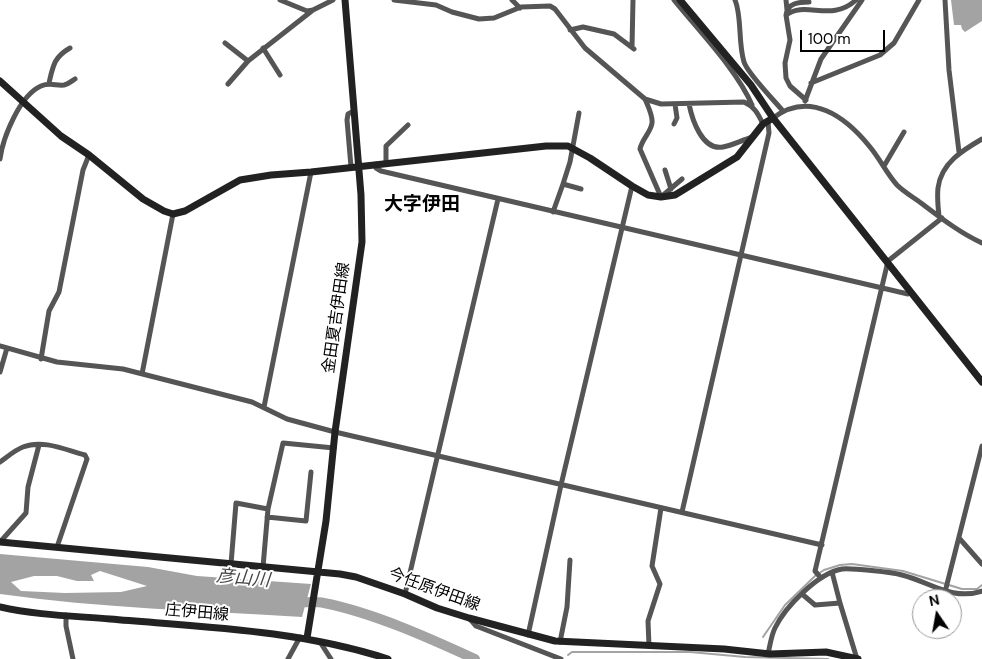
<!DOCTYPE html>
<html>
<head>
<meta charset="utf-8">
<style>
	body { margin:0 }
	#map { position:relative; width:982px; height:659px; overflow:hidden; background:#fff; font-family:"DM Sans",sans-serif }
	canvas { display:block }
	.north { position:absolute; left:912px; top:589px; width:50px; height:50px; box-sizing:border-box; background:#fff; border:1px solid #999; border-radius:50%; rotate:348deg; font-size:14px; font-weight:700; line-height:20px; text-align:center; color:#000 }
	.north::after { content:''; display:block; margin:auto; width:18px; height:22px; background:#000; clip-path:polygon(50% 0,100% 100%,50% 72%,0 100%) }
	.scale { position:absolute; left:800px; top:30px; width:85px; height:22px; box-sizing:border-box; border:2px solid #000; border-top:0; padding-left:6px; font-size:15px; line-height:18px; white-space:nowrap; color:#000; -webkit-text-stroke:4px #fff; paint-order:stroke }
</style>
</head>
<body>
<div id="map">
<canvas width="982" height="659"></canvas>
<div class="north">N</div>
<div class="scale">100 m</div>
</div>
<script>
const c = document.querySelector('canvas').getContext('2d');
c.lineJoin = 'round';
function fillPath(path, color) {
  c.fillStyle = color;
  c.fill(path, 'evenodd');
}
function trace(path, color, width, dash) {
  c.strokeStyle = color;
  c.lineWidth = width;
  c.lineCap = dash ? 'butt' : 'round';
  c.setLineDash(dash || []);
  c.stroke(path);
}
function label(font, color, halo, rows, align = 'center') {
  c.font = font + ' "DM Sans","Noto Sans JP",sans-serif';
  c.lineWidth = 4;
  c.setLineDash([]);
  c.textBaseline = 'middle';
  c.strokeStyle = halo;
  c.fillStyle = color;
  for (const [text, x, y, turn = 0] of rows) {
    c.save();
    c.translate(x, y);
    c.rotate((+turn || 0) * Math.PI / 180);
    c.textAlign = isNaN(turn) ? turn : align;
    if (halo) c.strokeText(text, 0, 0);
    c.fillText(text, 0, 0);
    c.restore();
  }
}
fillPath(new Path2D(`
	M951,0H982V21L965,32L962,29L961,25H954Z
	M0,554L148,567L197,576L311,584L302,617C202,611 100,608 0,594ZM100,571L147,586L121,592L65,593L21,591L11,582L34,576H57L77,581H94L91,575Z`), '#a3a3a3');
trace(new Path2D(`
	M763,637L785,605L815,576L824,570L840,565L852,564L903,571L962,589H977L982,585
	M568,655L572,652H690L745,657L828,659`), '#a3a3a3', 2);
trace(new Path2D(`
	M293,602C304,603 314,601 324,603C374,613 429,638 475,659`), '#a3a3a3', 10);
trace(new Path2D(`
	M280,0L307,11L313,10L333,0
	M394,0L436,5L452,12L479,19L494,18L521,7L550,6L555,9L585,48L645,99L661,104L744,102C755,107 758,114 763,124
	M512,0L520,8
	M674,0C699,31 737,70 752,105
	M735,0C742,16 738,43 744,62C748,74 773,99 783,111
	M786,0L787,10
	M945,0L949,70L959,152
	M786,15C787,3 799,2 809,2
	M570,30L583,27L614,34L634,49
	M225,43L248,61L313,10
	M632,47L633,0
	M263,48L280,75
	M49,83C53,66 54,57 70,48
	M811,83L880,55L894,43L919,0
	M228,84L248,61
	M645,99C648,106 653,116 652,123C651,132 642,139 640,149L661,197L682,179
	M806,100L790,86L786,78L785,63L790,40L786,15C806,0 831,23 856,0
	M805,101L821,59L862,0
	M689,104C692,119 702,151 723,147C733,145 742,140 753,137
	M773,118C810,90 846,117 870,147C880,159 887,174 897,185C904,192 913,197 921,203C941,218 960,233 982,243
	M674,124L677,118L675,104
	M0,159C3,137 20,95 41,86C50,82 56,86 64,85C68,84 72,81 75,79
	M386,163V146L408,125
	M376,164V168L381,171L908,294L911,292
	M884,166L904,132
	M351,167L347,120L348,114L354,111
	M665,170L671,189
	M563,184L570,162L579,113
	M553,212L563,184L581,189
	M939,216C938,207 937,197 938,188C941,163 963,150 982,139
	M0,346L57,362L123,369L252,402L287,419L335,432L822,545
	M41,359L49,311L59,292L83,170L89,155
	M0,372L7,348
	M142,374L173,214
	M264,407L311,172
	M0,462C7,457 15,450 23,447C43,439 66,450 85,455L87,459L57,547
	M682,512L769,133L768,122
	M267,517L306,521L311,472
	M959,538L982,564
	M0,542L26,513L28,487L39,445
	M231,564L236,503L268,509
	M263,567L268,509L283,443L334,448
	M821,578L815,571L888,261L942,218
	M945,592L982,446
	M405,594L498,199
	M802,594L815,605L840,603L832,572
	M840,603L857,659
	M66,615V626L73,659
	M470,619L476,626L561,659
	M528,635L561,485L632,186
	M320,642L331,659
	M560,642L567,607L570,560
	M649,646L648,621L660,584L652,566L661,508
	M768,654C770,646 771,636 775,628C785,607 818,573 842,569C851,568 892,572 902,575C930,582 952,601 982,591
	M288,659L300,637`), '#555', 5);
trace(new Path2D(`
	M680,0L751,85L773,118L982,382
	M0,81L61,136L89,155L143,199L164,211L173,214L185,211L240,180L271,175L311,172L546,146H568L590,158L632,186L648,195L661,197L675,195L737,157L763,124L773,118
	M0,542L340,574L356,577L405,594L437,608L469,618L555,641L724,649L770,654L826,652L858,659
	M0,607C35,615 74,616 110,619C203,627 299,630 388,659
	M307,638L326,521L335,432L362,242L361,195L345,0`), '#222', 7);
label('16px', '#000', '#fff', [
	["金田夏吉伊田線",337,318,-82],
	["今任原伊田線",434,590,20],
	["庄伊田線",197,613,5]
]);
label('italic 18px', '#444', '#fff', [
	["彦山川",243,579,5]
]);
label('bold 19px', '#000', '#fff', [
	["大字伊田",422,205]
]);
</script>
</body>
</html>
